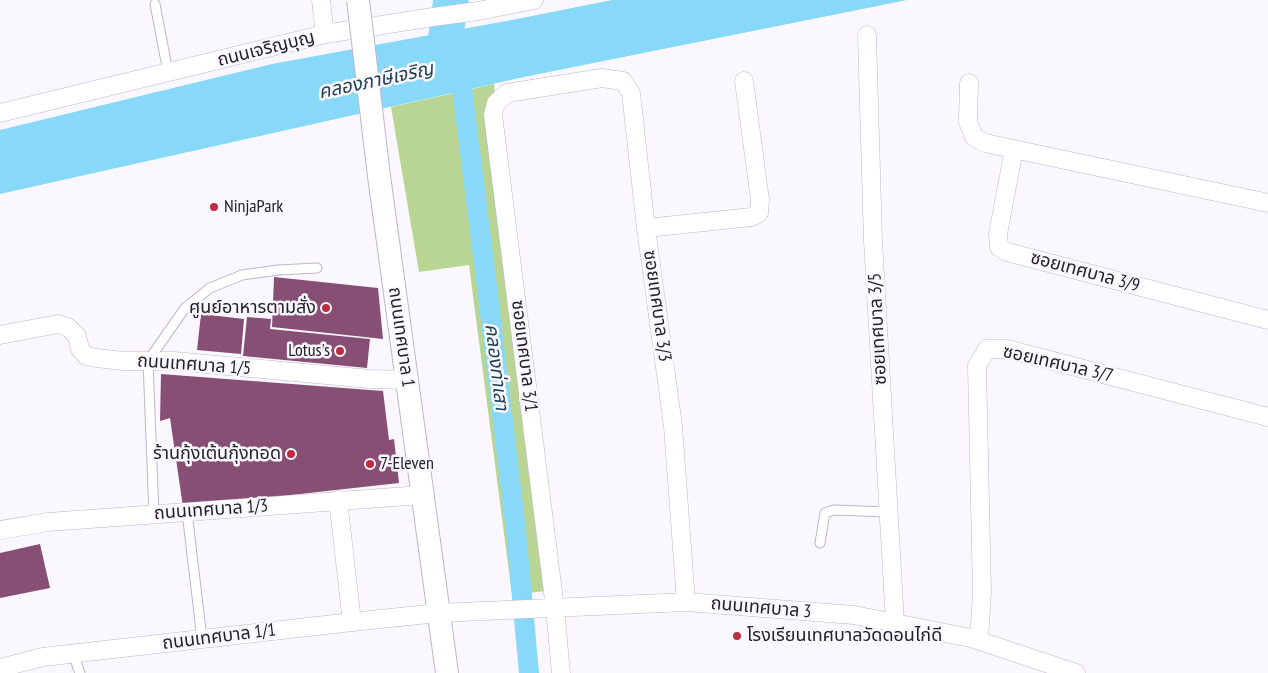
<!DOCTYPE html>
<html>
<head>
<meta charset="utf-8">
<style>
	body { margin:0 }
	canvas { display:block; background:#faf7ff }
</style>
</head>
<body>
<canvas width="1268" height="673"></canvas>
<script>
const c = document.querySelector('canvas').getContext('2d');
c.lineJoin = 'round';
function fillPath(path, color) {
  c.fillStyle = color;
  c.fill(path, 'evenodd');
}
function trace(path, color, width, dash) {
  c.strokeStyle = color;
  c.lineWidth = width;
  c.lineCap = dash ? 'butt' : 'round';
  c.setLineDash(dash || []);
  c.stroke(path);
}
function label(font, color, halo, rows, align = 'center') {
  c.font = font + ' "PT Sans Narrow","Noto Sans Thai",sans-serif';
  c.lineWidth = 5;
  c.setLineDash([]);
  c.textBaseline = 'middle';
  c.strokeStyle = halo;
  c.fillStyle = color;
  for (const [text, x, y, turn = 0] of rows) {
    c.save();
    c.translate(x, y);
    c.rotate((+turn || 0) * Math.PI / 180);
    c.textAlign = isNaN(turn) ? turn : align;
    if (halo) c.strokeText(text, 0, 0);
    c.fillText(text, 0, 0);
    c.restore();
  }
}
fillPath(new Path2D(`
	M494,84L545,591L512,595L469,265L419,272L391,107Z`), '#b9d594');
fillPath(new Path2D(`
	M612,0H907L524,77L0,194V130L272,64L517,19Z`), '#88d8fa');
trace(new Path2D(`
	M459,64L485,271L516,531L529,673`), '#88d8fa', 20);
trace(new Path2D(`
	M442,65L450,5L451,0`), '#88d8fa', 35);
fillPath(new Path2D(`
	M274,277L378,288L383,339L272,327Z
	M201,314L244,319L241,354L197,350Z
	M247,317L271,319L270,329L370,339L367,368L243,356Z
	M161,374L383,391L389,440L394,439L399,483L183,507L170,418L160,421Z
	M40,544L50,588L0,598V553Z`), '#884f75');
const service = new Path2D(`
	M155,4L168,72
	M187,512L202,639
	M154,515L148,361L185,308L210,288L242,275L278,270L317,268
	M820,543L825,513L834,510L888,512
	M73,654L80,673`);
const minor = new Path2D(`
	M321,0L325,34
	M867,35L873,241L895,623
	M969,83L968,122L974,137L985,143L1268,203
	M0,113L325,34L433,17L478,11L534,0
	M1014,149L998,234L999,247L1007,252L1268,320
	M646,228L752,217L759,213L760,200L744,81
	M0,335L58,324L68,327L77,336L80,349L86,356L97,358L123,361H174L370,379L407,380
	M338,500L352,622
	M0,530L48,522L422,495
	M979,641L982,592L977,366L987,349H1007L1268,417
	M0,668L43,657L352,622L438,613L686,602L854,615L971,638L1076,673
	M561,673L555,608L493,115L496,103L507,93L602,78L623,81L631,93L646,228L673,426L686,602`);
const tertiary = new Path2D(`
	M379,176L447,673`);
trace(service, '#bfb6ca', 11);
trace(minor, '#bfb6ca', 19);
trace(tertiary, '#bfb6ca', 24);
trace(service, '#fff', 9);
trace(minor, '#fff', 18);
trace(tertiary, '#fff', 22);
const tertiaryBridge = new Path2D(`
	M358,0L379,176`);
trace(tertiaryBridge, '#bfb6ca', 24, []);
trace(tertiaryBridge, '#fff', 22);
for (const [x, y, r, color] of [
	[214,207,5,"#bd2c40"],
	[326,308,5,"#bd2c40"],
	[340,351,5,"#bd2c40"],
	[291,454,5,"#bd2c40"],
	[370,464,5,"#bd2c40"],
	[737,636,5,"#bd2c40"]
]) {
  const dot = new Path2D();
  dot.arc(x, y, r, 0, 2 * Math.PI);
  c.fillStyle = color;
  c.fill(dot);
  trace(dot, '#faf7ff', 2);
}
label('18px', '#242128', '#faf7ff', [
	["ถนนเจริญบุญ",266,49,-14],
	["ซอยเทศบาล 3/9",1085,272,15],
	["ซอยเทศบาล 3/3",657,306,82],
	["ซอยเทศบาล 3/5",878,329,-93],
	["ถนนเทศบาล 1",401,337,82],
	["ซอยเทศบาล 3/1",524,356,83],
	["ซอยเทศบาล 3/7",1058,364,13],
	["ถนนเทศบาล 1/5",194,365,4],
	["ถนนเทศบาล 1/3",211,510,-4],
	["ถนนเทศบาล 3",761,608,5],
	["ถนนเทศบาล 1/1",219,637,-7]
]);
label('18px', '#242128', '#faf7ff', [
	["NinjaPark",224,207],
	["ศูนย์อาหารตามสั่ง",316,308,"right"],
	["Lotus's",330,351,"right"],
	["ร้านกุ้งเต้นกุ้งทอด",281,454,"right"],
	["7-Eleven",380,464],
	["โรงเรียนเทศบาลวัดดอนไก่ดี",747,636]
], 'left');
label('italic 19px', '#1d4150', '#faf7ff', [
	["คลองภาษีเจริญ",376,81,-12],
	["คลองท่าเสา",496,367,83]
]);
</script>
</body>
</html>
